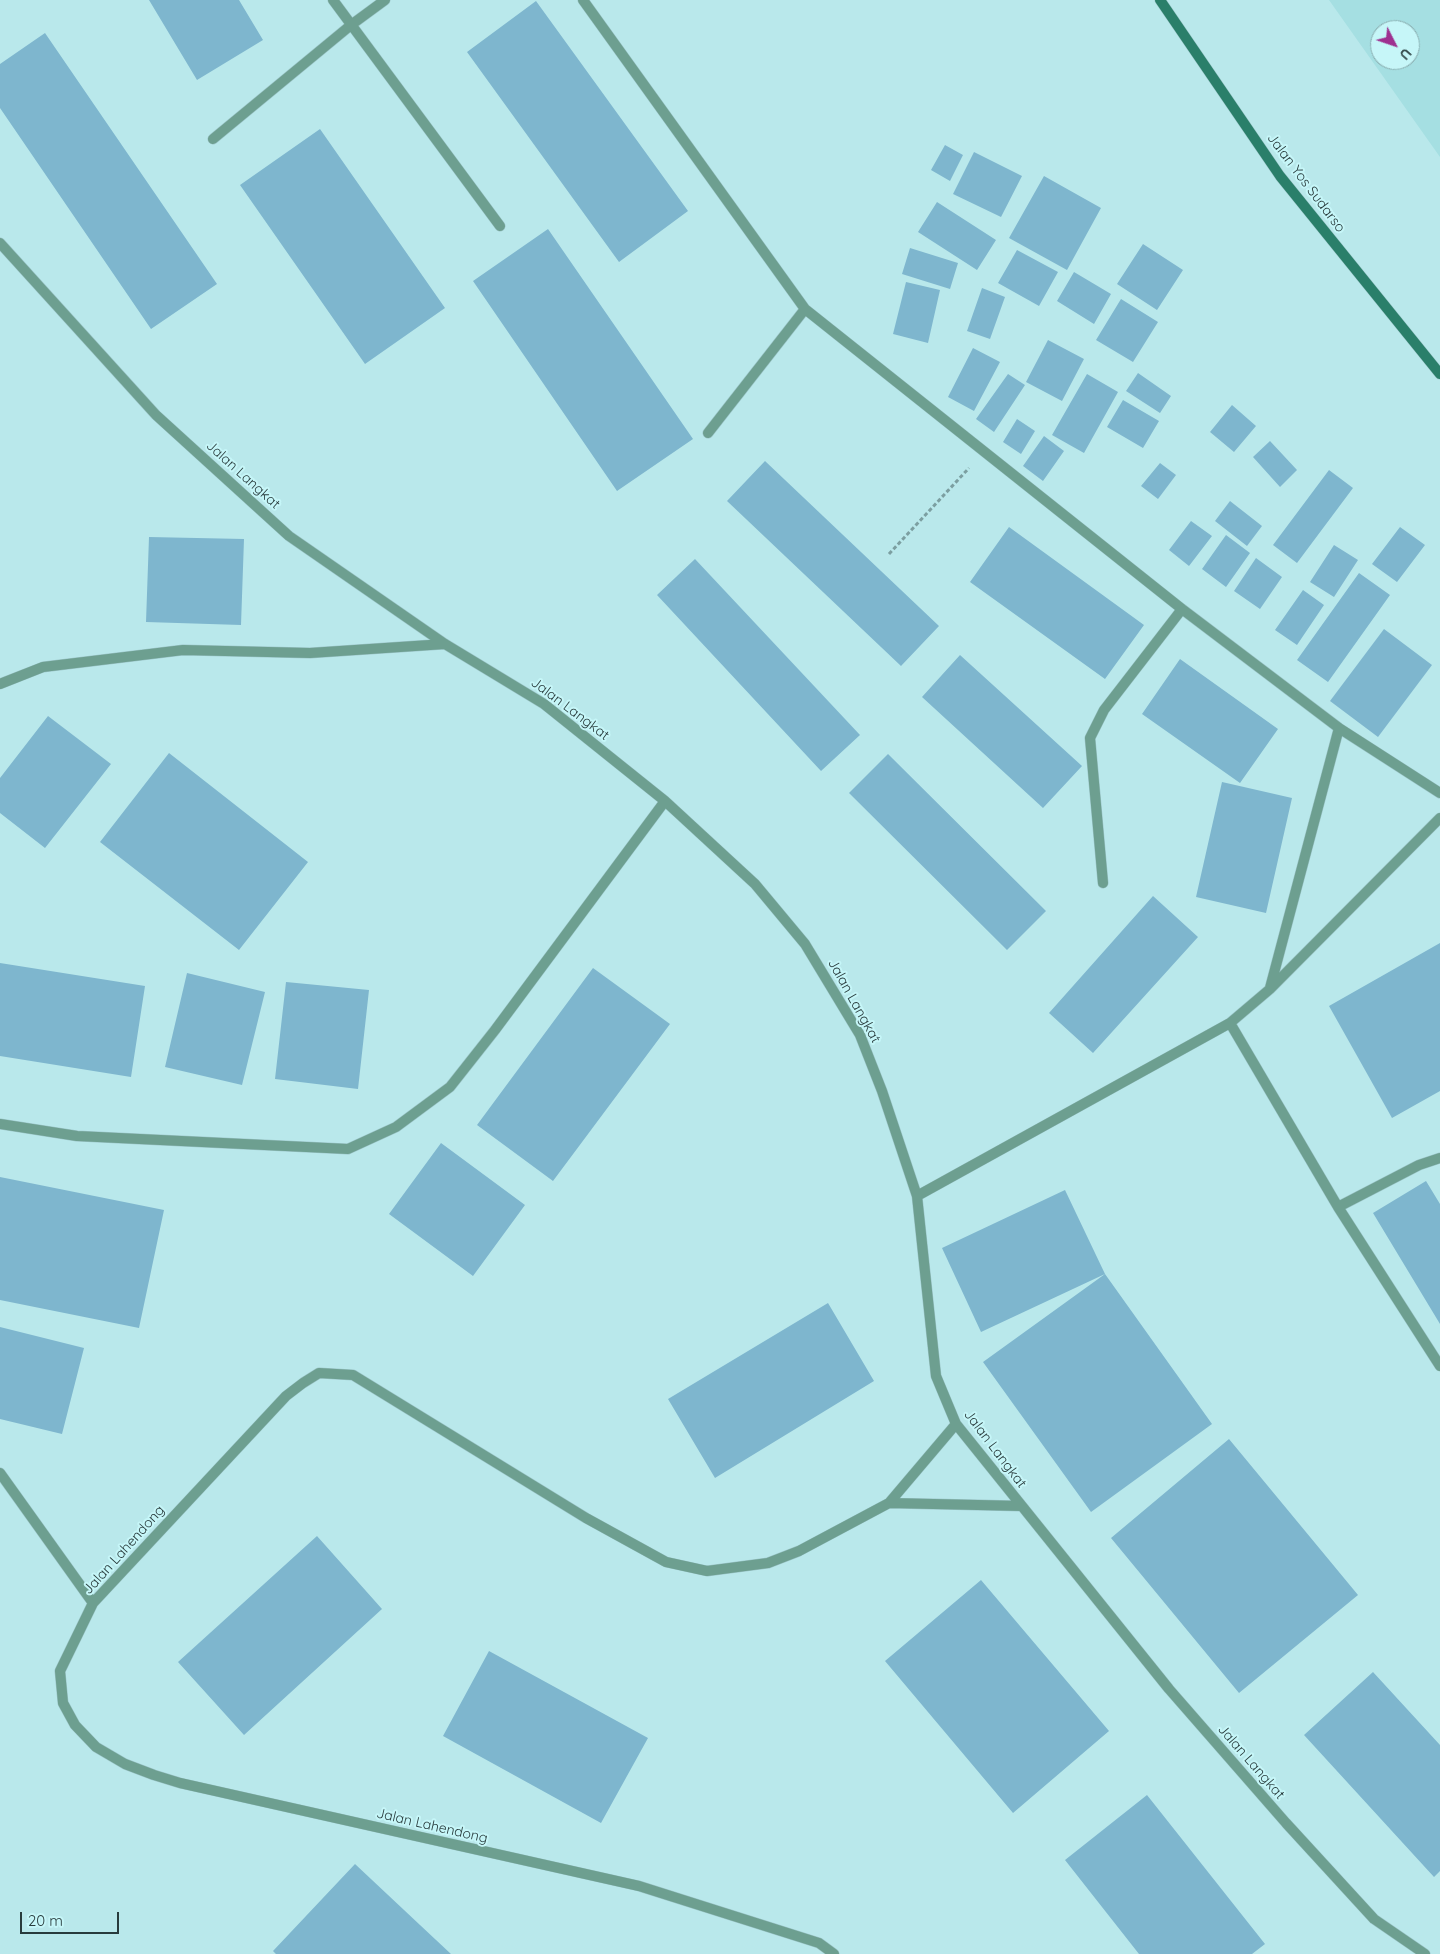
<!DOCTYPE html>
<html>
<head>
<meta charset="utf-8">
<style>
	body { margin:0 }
	#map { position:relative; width:1440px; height:1954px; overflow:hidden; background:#b9e8eb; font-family:Quicksand,sans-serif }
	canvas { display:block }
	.north { position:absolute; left:1370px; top:20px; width:50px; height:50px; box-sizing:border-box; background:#c6f6f8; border:1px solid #87abad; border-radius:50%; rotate:131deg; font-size:14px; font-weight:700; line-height:20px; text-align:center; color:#283b3c }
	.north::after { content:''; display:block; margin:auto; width:18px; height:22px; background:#9e3090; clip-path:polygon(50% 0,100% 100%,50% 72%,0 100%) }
	.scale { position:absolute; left:20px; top:1912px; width:99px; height:22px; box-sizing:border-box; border:2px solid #283b3c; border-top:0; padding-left:6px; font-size:15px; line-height:18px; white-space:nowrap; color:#283b3c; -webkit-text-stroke:4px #c6f6f8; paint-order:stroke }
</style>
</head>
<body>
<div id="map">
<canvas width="1440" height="1954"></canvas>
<div class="north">U</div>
<div class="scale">20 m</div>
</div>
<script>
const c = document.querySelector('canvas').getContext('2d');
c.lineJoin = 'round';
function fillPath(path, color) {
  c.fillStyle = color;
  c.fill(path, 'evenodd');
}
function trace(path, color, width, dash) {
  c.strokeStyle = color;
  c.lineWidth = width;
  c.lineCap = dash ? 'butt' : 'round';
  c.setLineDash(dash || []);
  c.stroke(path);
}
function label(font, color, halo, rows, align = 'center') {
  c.font = font + ' Quicksand,sans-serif';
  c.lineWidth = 4;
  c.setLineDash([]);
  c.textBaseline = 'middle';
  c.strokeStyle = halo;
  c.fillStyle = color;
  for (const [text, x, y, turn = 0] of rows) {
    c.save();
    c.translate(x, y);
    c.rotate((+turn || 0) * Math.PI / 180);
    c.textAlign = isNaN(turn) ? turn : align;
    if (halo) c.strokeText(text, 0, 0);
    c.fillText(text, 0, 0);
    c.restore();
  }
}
fillPath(new Path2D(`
	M1329,0H1440V157ZM1380,30H1410V60H1380Z`), '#a5dfe2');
fillPath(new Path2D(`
	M149,0H239L263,40L197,80Z
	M536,1L688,211L619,262L467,52Z
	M45,33L217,284L151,329L0,108V64Z
	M320,129L445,308L365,364L240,185Z
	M945,145L963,155L950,181L931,170Z
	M974,152L1022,176L1001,217L953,194Z
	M1044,176L1101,208L1067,270L1009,238Z
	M937,202L996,240L977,270L918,232Z
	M548,229L693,439L617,491L473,281Z
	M1143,244L1183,270L1157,310L1117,284Z
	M910,248L958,263L950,289L902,274Z
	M1017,250L1058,272L1039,306L998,283Z
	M1074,272L1111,294L1094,324L1057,301Z
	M906,282L940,290L928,343L893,334Z
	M982,288L1005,297L990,339L967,331Z
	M1121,299L1158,322L1133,362L1096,340Z
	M1048,340L1084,359L1062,401L1026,382Z
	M973,348L1000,362L974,411L948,397Z
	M1138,373L1171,396L1160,413L1126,391Z
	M1008,374L1025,385L994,432L976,419Z
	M1087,374L1118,392L1084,453L1052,435Z
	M1123,400L1159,421L1143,448L1107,427Z
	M1232,405L1256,426L1234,452L1210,432Z
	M1017,419L1035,431L1021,454L1003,442Z
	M1044,436L1064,451L1043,481L1023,466Z
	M1270,441L1297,470L1280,487L1253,457Z
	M765,461L939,626L901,666L727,501Z
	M1160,463L1176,475L1158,499L1141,486Z
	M1329,470L1353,488L1297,563L1273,545Z
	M1230,501L1262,526L1247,546L1215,521Z
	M1191,521L1212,536L1189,566L1169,550Z
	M1009,527L1144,625L1105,679L970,582Z
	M1400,527L1425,545L1397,582L1372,564Z
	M1226,535L1250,553L1226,587L1202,569Z
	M149,537L244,539L241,625L146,622Z
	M1334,545L1358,560L1334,597L1310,582Z
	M1256,558L1282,577L1260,609L1234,591Z
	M695,559L860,735L821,771L657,595Z
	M1359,573L1390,595L1328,682L1297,660Z
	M1303,590L1324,605L1297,645L1275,630Z
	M1384,629L1432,665L1378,737L1330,701Z
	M960,655L1082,766L1043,808L922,697Z
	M1180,659L1278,729L1240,783L1142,714Z
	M48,716L111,764L45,848L0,813V778Z
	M169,753L308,862L239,950L100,842Z
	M888,754L1046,911L1007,950L849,793Z
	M1222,782L1292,798L1266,913L1196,897Z
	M1153,896L1198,937L1093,1053L1049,1013Z
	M1440,943V1091L1392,1118L1329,1006Z
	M0,963L145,986L131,1077L0,1056Z
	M593,968L670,1024L553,1181L477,1125Z
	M187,973L265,992L242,1085L165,1067Z
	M286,982L369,990L358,1089L275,1079Z
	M441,1143L525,1205L473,1276L389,1214Z
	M0,1177L164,1210L139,1328L0,1300Z
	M1426,1181L1440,1204V1324L1373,1213Z
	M1065,1190L1105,1274L1212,1424L1091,1512L983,1362L1105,1274L981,1332L942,1248Z
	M828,1303L874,1381L715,1478L668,1399Z
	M0,1327L84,1348L62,1434L0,1419Z
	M1229,1439L1358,1595L1239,1693L1111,1538Z
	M317,1536L382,1609L244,1735L178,1662Z
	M981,1580L1109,1731L1013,1813L885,1661Z
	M489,1651L648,1738L601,1823L443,1736Z
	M1373,1672L1440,1745V1871L1434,1877L1304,1735Z
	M1147,1795L1265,1944L1252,1954H1139L1065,1860Z
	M355,1864L420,1925L451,1954H276L273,1951Z`), '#7eb6ce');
const street = new Path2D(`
	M333,0L500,226
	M583,0L805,309L1182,609L1339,728L1440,793
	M213,139L351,25L385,0
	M0,243L156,415L289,536L445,644L544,704L665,801L755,884L805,944L860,1035L882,1091L917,1196L936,1376L956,1424L1169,1689L1286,1823L1374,1919L1425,1954
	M708,433L805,309
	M0,684L43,667L183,650L310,653L445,644
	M1103,883L1090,738L1104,710L1182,609
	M1270,988L1339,728
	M1230,1023L1338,1207L1440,1366
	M0,1124L77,1136L348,1149L396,1127L450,1087L495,1030L665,801
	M917,1196L1230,1023L1270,989L1440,818
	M1338,1207L1419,1165L1440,1158
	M0,1473L93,1603
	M889,1503L1022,1506
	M834,1954L819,1943L639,1886L180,1783L154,1775L125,1764L96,1747L75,1725L63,1703L60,1671L93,1603L286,1396L303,1383L319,1373L353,1375L586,1518L666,1562L707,1571L768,1563L799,1551L889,1503L956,1424`);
const secondary = new Path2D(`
	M1160,0L1280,176L1440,374`);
trace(street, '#9cc5c8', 11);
trace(secondary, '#9cc5c8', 11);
trace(new Path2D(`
	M889,554L969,468`), '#7c9fa1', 3, [4, 2.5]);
trace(street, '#6d9f90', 10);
trace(secondary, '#2a7f6a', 10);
label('14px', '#283b3c', '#c6f6f8', [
	["Jalan Yos Sudarso",1306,183,53],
	["Jalan Langkat",243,475,42],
	["Jalan Langkat",570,709,37],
	["Jalan Langkat",854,1001,61],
	["Jalan Langkat",995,1449,53],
	["Jalan Lahendong",124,1550,-48],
	["Jalan Langkat",1251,1762,49],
	["Jalan Lahendong",432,1826,13]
]);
</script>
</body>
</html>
